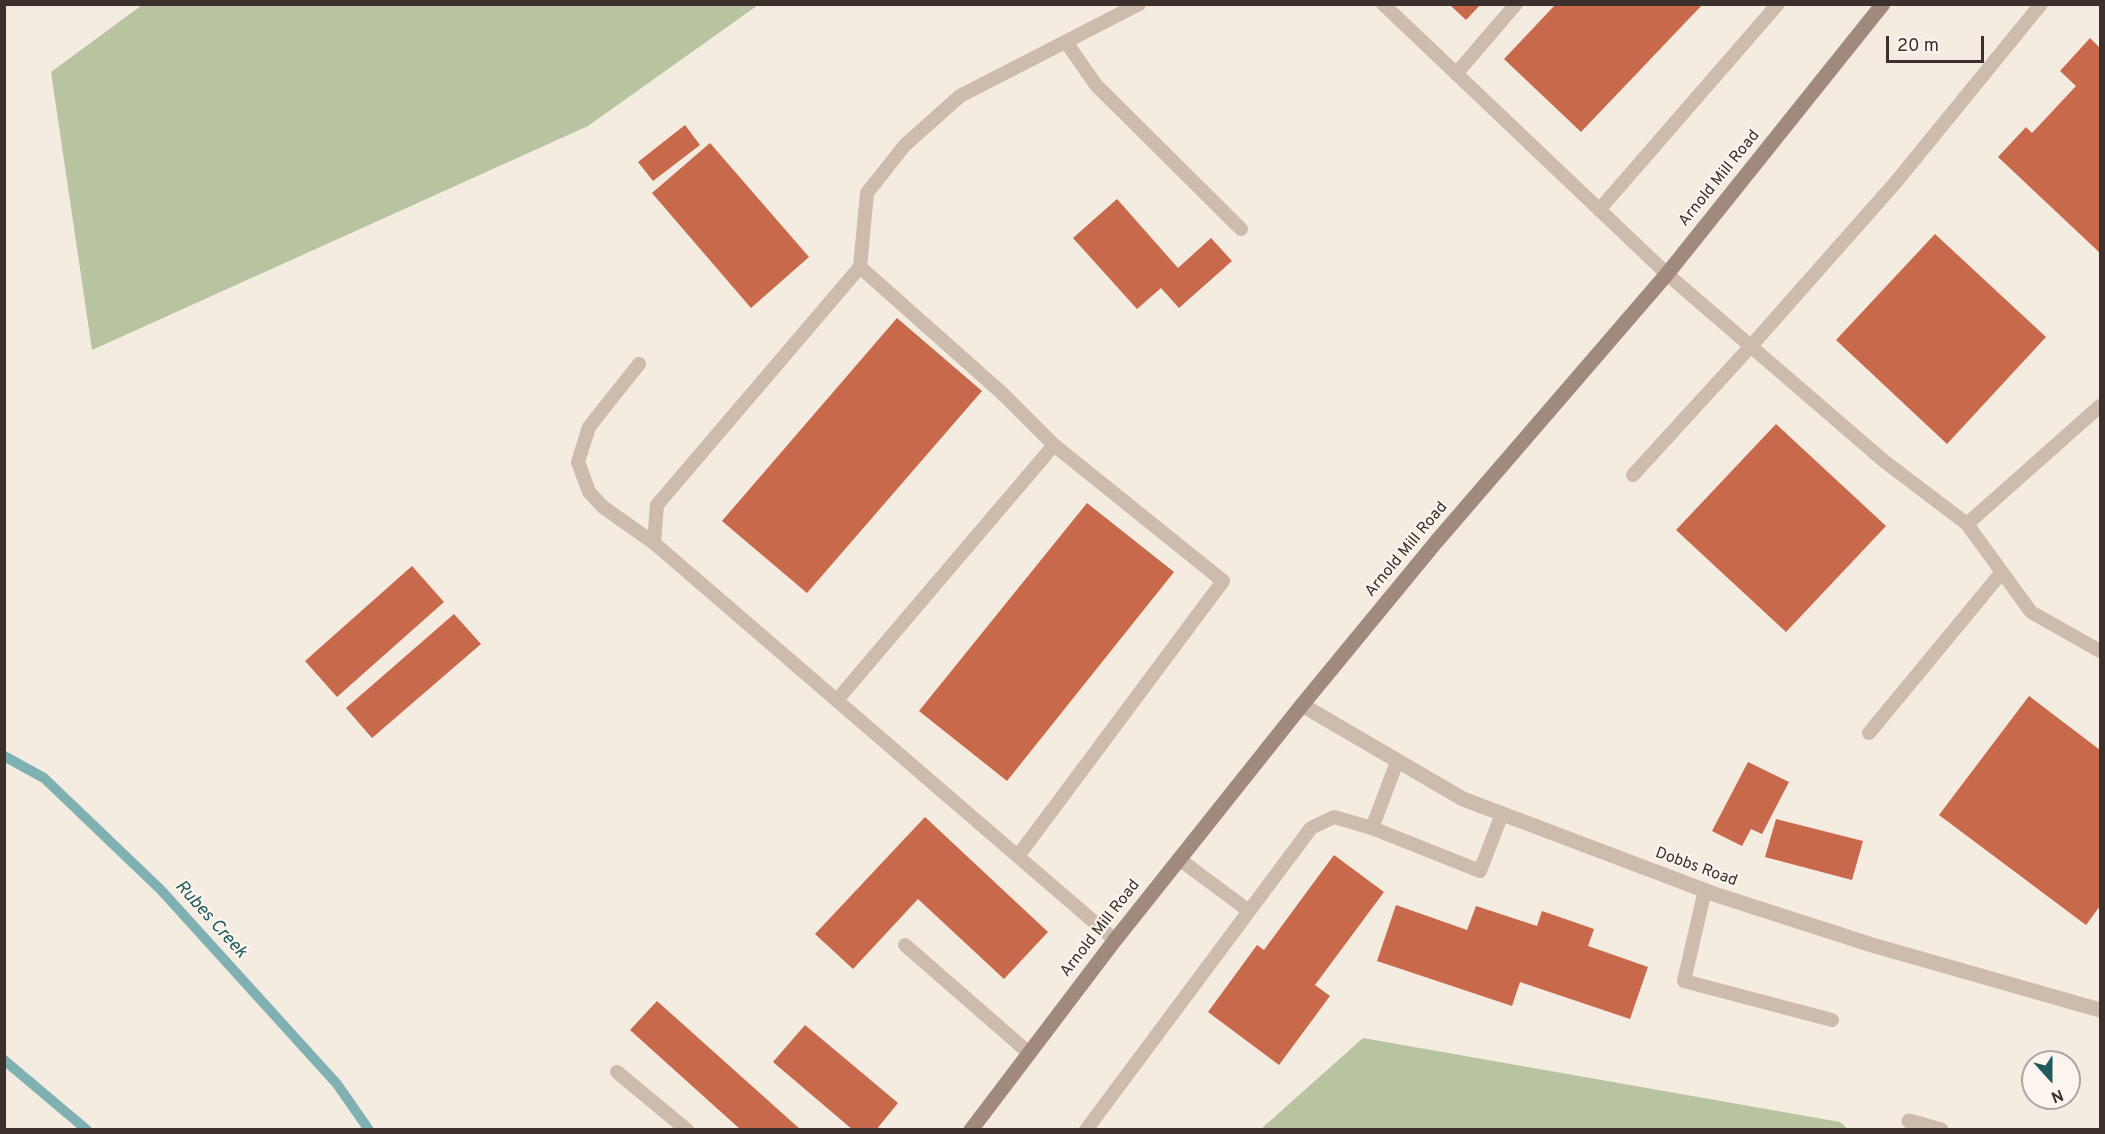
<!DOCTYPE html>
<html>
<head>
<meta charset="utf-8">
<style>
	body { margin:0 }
	#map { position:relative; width:2105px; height:1134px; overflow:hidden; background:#f4ebe1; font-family:Overpass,sans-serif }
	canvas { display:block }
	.frame { position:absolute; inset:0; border:6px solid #3b302b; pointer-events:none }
	.north { position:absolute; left:2021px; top:1050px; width:60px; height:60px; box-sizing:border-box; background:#fbf5ee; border:2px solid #aea6a0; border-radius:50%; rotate:159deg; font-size:16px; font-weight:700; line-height:24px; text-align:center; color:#3b302b }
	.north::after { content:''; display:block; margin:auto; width:21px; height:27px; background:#1f5a5e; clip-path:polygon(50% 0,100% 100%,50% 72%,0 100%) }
	.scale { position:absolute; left:1886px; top:36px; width:98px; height:27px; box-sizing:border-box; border:3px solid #3b302b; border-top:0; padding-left:8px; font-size:18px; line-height:21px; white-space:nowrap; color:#3b302b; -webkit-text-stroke:4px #fbf5ee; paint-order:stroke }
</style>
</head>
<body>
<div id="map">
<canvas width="2105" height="1134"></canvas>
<div class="frame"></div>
<div class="north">N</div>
<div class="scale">20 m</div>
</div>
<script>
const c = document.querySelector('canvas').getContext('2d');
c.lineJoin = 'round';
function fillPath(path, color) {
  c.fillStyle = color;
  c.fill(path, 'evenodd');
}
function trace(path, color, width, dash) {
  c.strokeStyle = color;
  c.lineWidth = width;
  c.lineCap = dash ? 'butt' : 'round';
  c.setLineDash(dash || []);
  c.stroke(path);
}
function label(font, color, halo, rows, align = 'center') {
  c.font = font + ' Overpass,sans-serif';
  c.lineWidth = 4.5;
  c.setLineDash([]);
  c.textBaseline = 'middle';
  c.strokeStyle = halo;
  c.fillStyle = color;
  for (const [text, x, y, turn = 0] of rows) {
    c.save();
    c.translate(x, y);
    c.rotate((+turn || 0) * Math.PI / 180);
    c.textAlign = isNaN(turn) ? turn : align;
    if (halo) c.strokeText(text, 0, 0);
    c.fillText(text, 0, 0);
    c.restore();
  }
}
fillPath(new Path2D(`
	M142,5V4L758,5L588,126L92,350L51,72Z
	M1363,1038L1840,1122L1848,1129H1261Z`), '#b8c4a0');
trace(new Path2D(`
	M4,756L44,778L161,890L337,1084L369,1130
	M4,1060L87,1130`), '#7fb0b2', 10);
fillPath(new Path2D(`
	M1449,4H1481L1466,20Z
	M1556,4H1703L1581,132L1504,59Z
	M2090,38L2100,48V253L1998,157L2026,127L2032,133L2076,86L2060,71Z
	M685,125L700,145L653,181L638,162Z
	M710,143L809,257L751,308L652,193Z
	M1117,199L1178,268L1211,238L1232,261L1179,308L1161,288L1137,309L1073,238Z
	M1935,234L2046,337L1947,444L1836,340Z
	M897,318L982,391L807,593L722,521Z
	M1776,424L1886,526L1786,632L1676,530Z
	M1087,503L1174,572L1007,781L919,711Z
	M412,566L444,602L337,697L305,661Z
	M454,614L481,644L372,738L346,708Z
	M2029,696L2100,750V906L2086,925L1939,815Z
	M1748,762L1789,782L1762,834L1751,829L1742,846L1712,831Z
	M925,817L1048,932L1004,979L918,899L853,969L815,934Z
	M1776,819L1863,841L1852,880L1765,857Z
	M1334,855L1384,892L1315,985L1330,996L1279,1065L1208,1012L1257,945L1264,950Z
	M1396,905L1467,930L1476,906L1537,926L1542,911L1594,929L1588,946L1648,967L1630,1019L1520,982L1512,1006L1377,961Z
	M657,1001L801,1130H741L630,1030Z
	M805,1025L898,1103L876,1130H853L773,1062Z`), '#c8694b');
trace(new Path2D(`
	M1383,4L1667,274L1884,461L1967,524L2031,612L2100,651
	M1066,42L1096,85L1241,229
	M1456,74L1516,4
	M1599,210L1778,4
	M860,267L867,193L905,145L960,96L1139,4
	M639,364L589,427L578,462L589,492L603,507L654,543
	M1633,475L1751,346L1896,182L2041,4
	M1967,524L2100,406
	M837,700L1054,445
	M1869,733L2002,572
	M1397,762L1372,828L1480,871L1502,814
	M1018,856L1223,581L1054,445L1003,394L860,267L657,505L654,543L1115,940
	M1179,859L1249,911
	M1705,890L1684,981L1832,1020
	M905,945L1029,1053
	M617,1072L687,1130
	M1086,1130L1311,828L1334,817L1372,828`), '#cdbbac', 14);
trace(new Path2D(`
	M1302,705L1463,799L1717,895L1872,945L2100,1010
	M1909,1121L1941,1130`), '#cdbbac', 15);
trace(new Path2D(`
	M971,1130L1115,940L1302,705L1436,542L1667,274L1883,4`), '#a18a7d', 15);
label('16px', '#3b302b', '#fbf5ee', [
	["Arnold Mill Road",1720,179,-51],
	["Arnold Mill Road",1407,550,-50],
	["Dobbs Road",1696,868,20],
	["Arnold Mill Road",1101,929,-52]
]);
label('italic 18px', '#1f5a5e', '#fbf5ee', [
	["Rubes Creek",210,920,48]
]);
</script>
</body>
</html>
